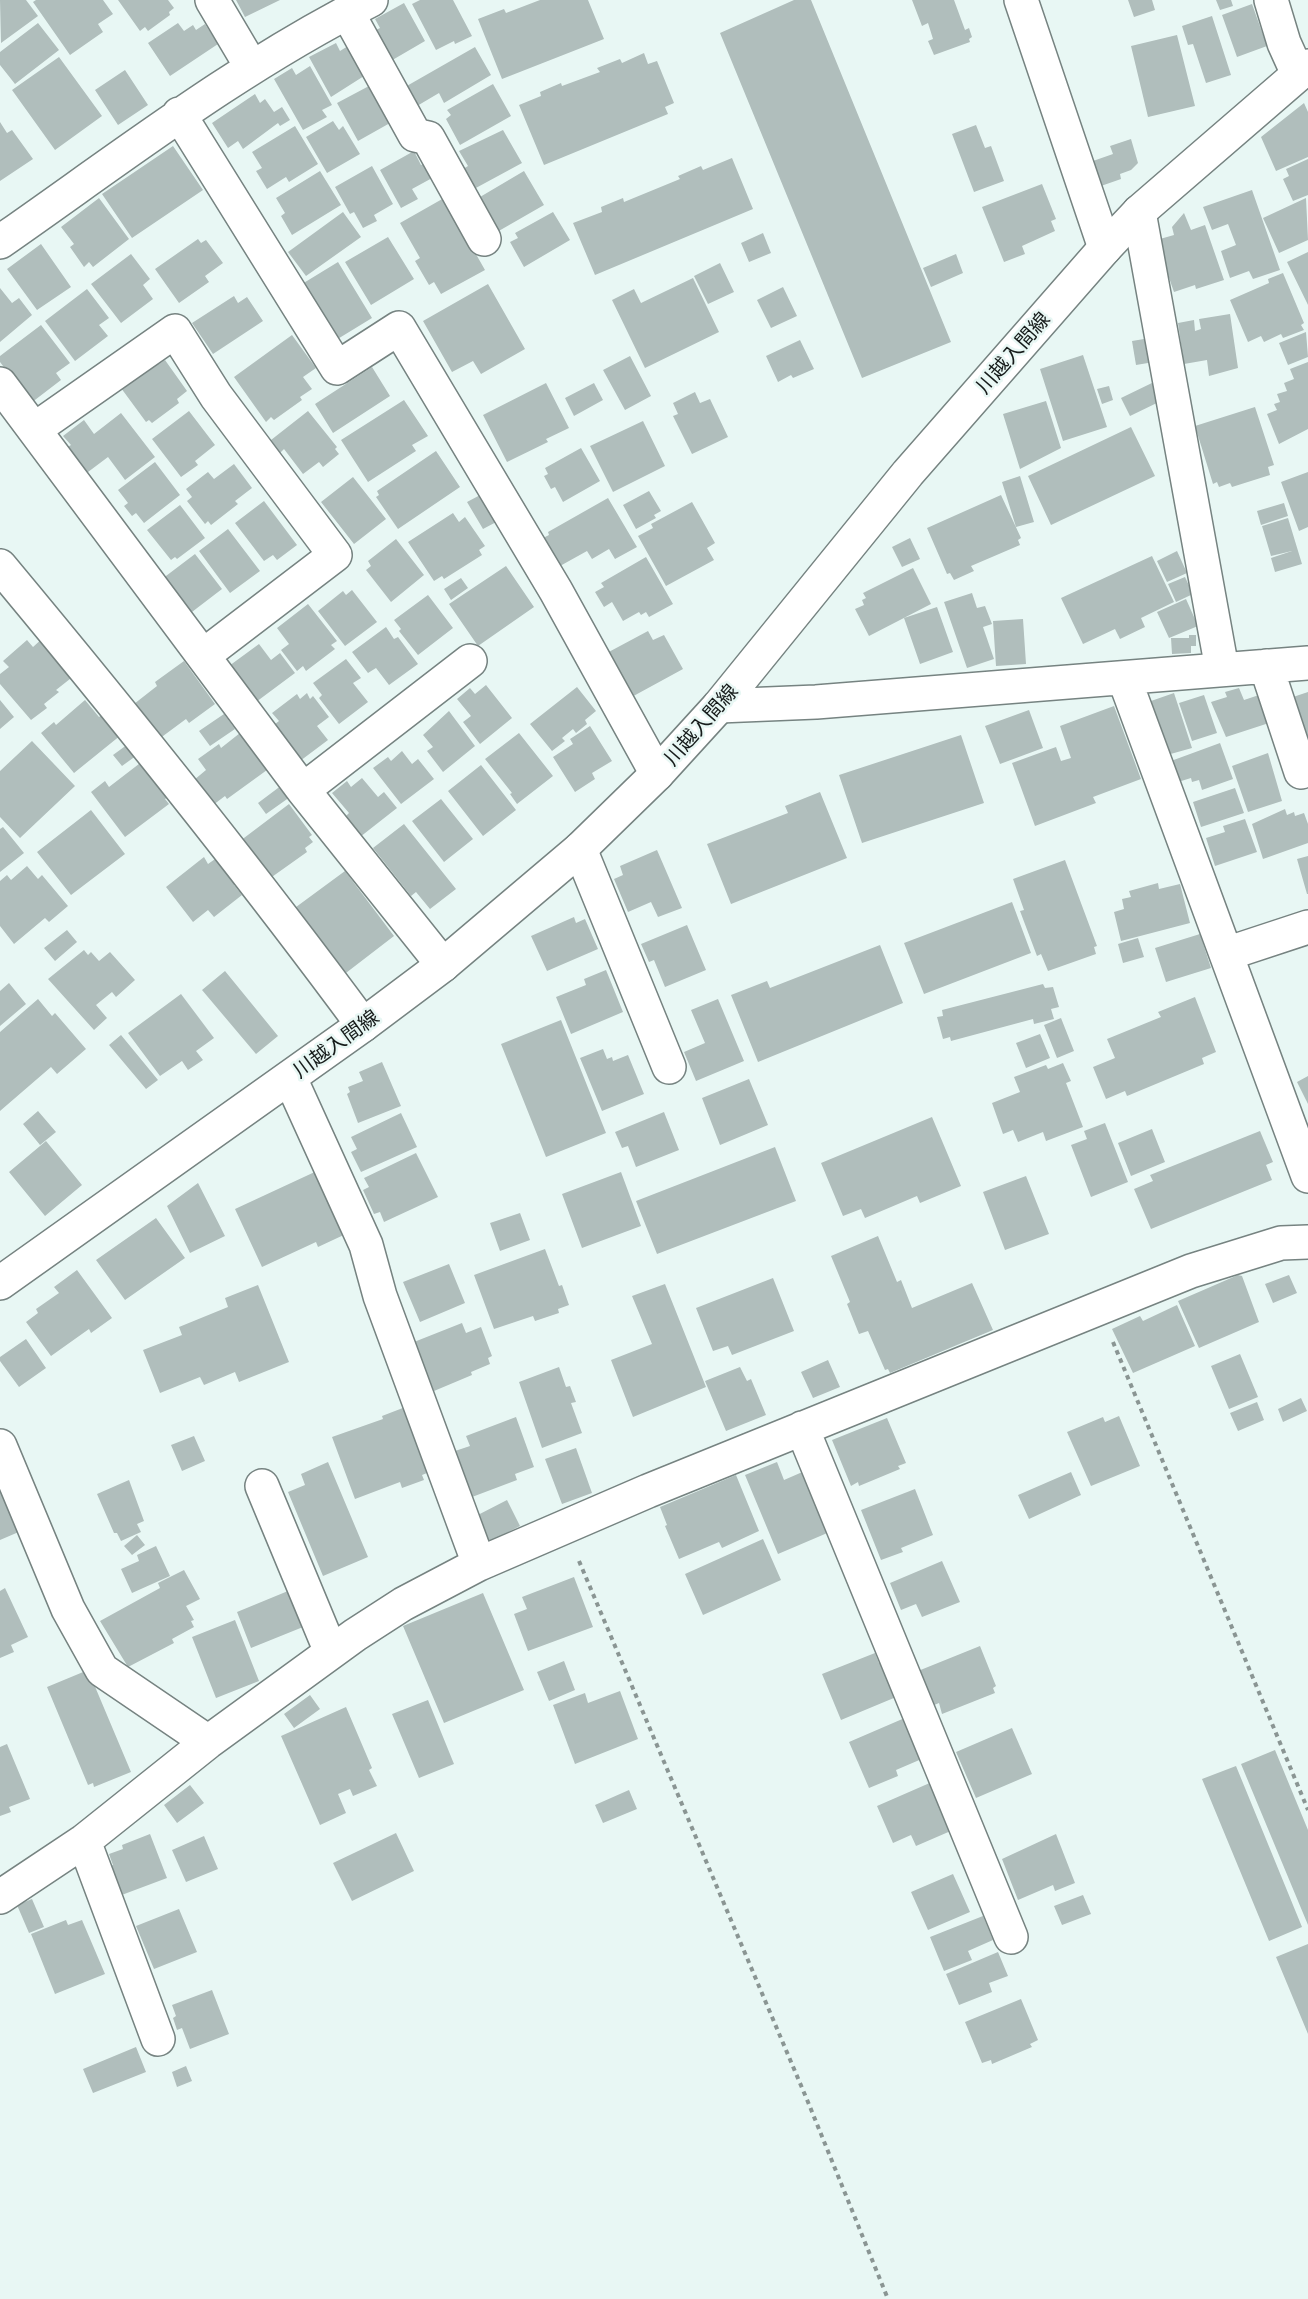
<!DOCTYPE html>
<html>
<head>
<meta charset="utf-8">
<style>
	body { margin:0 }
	canvas { display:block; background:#e8f7f4 }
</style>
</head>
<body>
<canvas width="1308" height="2299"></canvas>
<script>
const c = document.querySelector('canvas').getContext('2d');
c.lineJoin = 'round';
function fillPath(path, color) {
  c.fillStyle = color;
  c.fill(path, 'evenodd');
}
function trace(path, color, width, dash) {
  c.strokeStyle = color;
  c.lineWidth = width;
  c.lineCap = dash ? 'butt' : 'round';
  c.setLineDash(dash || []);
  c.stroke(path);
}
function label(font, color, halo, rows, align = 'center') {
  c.font = font + ' Barlow,"Noto Sans JP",sans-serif';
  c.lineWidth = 5;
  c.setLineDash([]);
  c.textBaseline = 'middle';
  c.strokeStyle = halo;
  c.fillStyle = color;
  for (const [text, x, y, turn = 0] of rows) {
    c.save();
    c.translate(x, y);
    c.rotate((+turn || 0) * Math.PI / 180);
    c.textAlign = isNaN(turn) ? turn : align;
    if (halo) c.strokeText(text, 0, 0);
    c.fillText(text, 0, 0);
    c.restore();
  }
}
fillPath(new Path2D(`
	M0,0H26L38,16L1,43Z
	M36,0H103L113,14L98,24L103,32L70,55L33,2Z
	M118,0H168L174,8L169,12L170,15L148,31L145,27L140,31Z
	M236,0H280L245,17Z
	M420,0H453L472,36L455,44L454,41L436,50L412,4Z
	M540,0H588L604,39L502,79L478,19L504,9L506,13Z
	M794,0H811L951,342L862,378L720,33Z
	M912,0H954L965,30L969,28L972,37L969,39L970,42L934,55L928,41L933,39L928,23L922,26Z
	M1128,0H1152L1155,10L1134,17Z
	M1216,0H1231L1233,6L1220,10Z
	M404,3L425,41L389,62L372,32L380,28L375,19Z
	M1252,4L1267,46L1237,57L1222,15Z
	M1212,16L1231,75L1206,83L1193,44L1188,45L1182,26Z
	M38,23L59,50L15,84L0,65V52Z
	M178,23L184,31L193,25L196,30L205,24L218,44L170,76L148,43Z
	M1177,35L1195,106L1148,117L1131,46Z
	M336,43L340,51L348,46L364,76L331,97L309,57Z
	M475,47L491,75L444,103L439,93L417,106L405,87Z
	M644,53L648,64L657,61L674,103L665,107L668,114L544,165L519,105L541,96L540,92L561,83L562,86L600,72L597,68L620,59L622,63Z
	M59,57L102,116L55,150L12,90Z
	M310,66L332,105L322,110L327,117L303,130L274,79L292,68L296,75Z
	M125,70L148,105L118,125L95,90Z
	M493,84L511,116L460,145L446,119L451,115L447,110Z
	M369,86L390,123L358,141L337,103Z
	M255,94L260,103L265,99L274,112L282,107L290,120L280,126L278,123L243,149L238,141L228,148L212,123Z
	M1304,103L1308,112V157L1276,171L1261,137Z
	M333,121L339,130L343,126L360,154L327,173L306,137Z
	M0,122L7,133L12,130L33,159L0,181Z
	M976,125L985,148L991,146L1004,181L974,192L952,134Z
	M295,126L318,164L289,182L286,177L267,189L256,171L262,168L252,152Z
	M503,130L522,163L474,189L463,169L468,166L459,151Z
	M1131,139L1138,163L1131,170L1120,174L1121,179L1101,186L1093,161L1113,154L1110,146Z
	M173,146L203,190L132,238L102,194Z
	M414,151L421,165L427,162L434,177L412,189L418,199L401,208L380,170Z
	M732,158L753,209L595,275L573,223L602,212L601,207L623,198L624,202L680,179L678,176L701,166L703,170Z
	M1308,159V195L1293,201L1283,179L1289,176L1286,169Z
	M372,166L393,204L374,215L377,221L363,228L354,212L350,214L335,187Z
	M320,171L341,205L292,235L281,216L285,213L276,198Z
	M524,171L544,205L497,232L485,212L488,210L480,197Z
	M1042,184L1056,219L1051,221L1055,231L1022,246L1025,254L1004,262L982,207Z
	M1252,190L1280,270L1253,279L1249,271L1230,278L1221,251L1236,245L1228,224L1212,230L1203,207Z
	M99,198L129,239L93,267L89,262L84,267L70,247L74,244L61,227Z
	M444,198L485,270L441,294L434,282L429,285L415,261L420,258L400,223Z
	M1306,198L1308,240L1279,253L1263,218Z
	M343,212L361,237L306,276L288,252Z
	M553,212L570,240L524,267L510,242L518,238L515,233Z
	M1184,213L1191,230L1205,225L1224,280L1196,289L1195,285L1174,292L1160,252L1164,250L1160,239L1174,235L1172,227Z
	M763,233L771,253L749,262L741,243Z
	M388,237L414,279L371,305L345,262Z
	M198,239L201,243L206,240L223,263L205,276L209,282L179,303L155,269Z
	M41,244L71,287L37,310L7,269Z
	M1308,252V305L1287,262Z
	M131,254L150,279L143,285L153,299L121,323L91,284Z
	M956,254L963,273L931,287L923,268Z
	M338,262L372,318L336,340L302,284Z
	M720,263L734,292L708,304L694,276Z
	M1283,273L1304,323L1301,325L1304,330L1283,338L1281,334L1264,342L1261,336L1248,342L1230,300L1269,283L1268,279Z
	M693,278L719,332L645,368L612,300L634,289L641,303Z
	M488,284L525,349L481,374L473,361L452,372L423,321Z
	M783,287L797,316L771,328L757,300Z
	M0,288L12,303L19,298L32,315L0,342Z
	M87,289L109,318L99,325L108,336L75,361L45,321Z
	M234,296L238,303L247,297L263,321L213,354L192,323Z
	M1230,314L1238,368L1209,376L1207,360L1184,364L1178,323L1194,320L1195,331L1201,329L1199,319Z
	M41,325L70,363L56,373L61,380L31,403L0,362V356Z
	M1306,332L1308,357L1288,365L1279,343Z
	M292,335L316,368L303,377L312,389L300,397L302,400L274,420L271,417L266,422L234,377Z
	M1150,338L1154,362L1136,365L1132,341Z
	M800,340L814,369L793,378L791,375L778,382L766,356Z
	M1083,355L1107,427L1063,441L1040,369Z
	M630,356L651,396L625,410L603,370Z
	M165,360L187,391L177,399L179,403L152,423L149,420L146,422L121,388L157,361L159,364Z
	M1308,362V429L1279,444L1267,414L1277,410L1274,404L1280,402L1277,394L1287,391L1284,383L1294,379L1290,369Z
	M372,367L390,396L333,433L315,404Z
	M1154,382L1163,400L1130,416L1121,398Z
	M546,383L569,428L546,439L548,442L507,462L483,415Z
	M594,383L603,400L574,416L565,398Z
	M1109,386L1113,400L1102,404L1097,389Z
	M695,392L700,403L710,399L728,437L692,454L673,416L678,414L673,403Z
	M404,400L428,436L412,445L416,451L368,482L341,440Z
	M1046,401L1061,448L1020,469L1003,414Z
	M1255,407L1274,465L1268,467L1270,475L1232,487L1230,483L1219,487L1217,482L1213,484L1195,426Z
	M189,411L215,445L195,461L198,465L181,477L152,439Z
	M308,411L337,447L335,449L339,454L323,467L319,462L303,474L284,449L280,453L271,440Z
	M121,413L155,457L125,480L108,457L84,475L64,449L71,445L63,436L84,420L94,434Z
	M643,421L665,466L613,492L590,446Z
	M1131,427L1155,476L1051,525L1028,476Z
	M581,448L600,481L563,502L555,487L551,489L544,476L548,474L545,468Z
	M436,451L460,487L398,529L376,497L379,495L377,491Z
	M155,462L180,495L144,523L136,513L132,516L124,506L128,503L118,490Z
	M234,464L252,488L235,501L238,504L211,525L208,521L205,524L187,501L192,497L186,489L208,472L214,479Z
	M1308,472V527L1299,531L1281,482Z
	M1020,476L1034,522L1016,527L1002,482Z
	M353,477L386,519L354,544L321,502Z
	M649,491L661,511L654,515L656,518L636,529L623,505Z
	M484,493L500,520L483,529L467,502Z
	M1001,495L1021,538L1018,540L1020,545L971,566L974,571L954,580L950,573L947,574L927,528Z
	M608,498L637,547L615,559L609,549L592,559L587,551L560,566L543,538L549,535L548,532Z
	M264,501L297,545L277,560L273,555L264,561L235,523Z
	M692,502L715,543L707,548L714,560L666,586L638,536L653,528L651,524Z
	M1284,503L1288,516L1261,525L1257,511Z
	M180,505L205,538L177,559L175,557L171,560L147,530Z
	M453,513L459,522L465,517L485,546L479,550L482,555L444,579L442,576L434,581L408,542Z
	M1288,518L1302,564L1275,572L1271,558L1292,551L1271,556L1262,526Z
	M228,529L260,571L230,593L199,551Z
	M910,538L920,559L902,567L892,547Z
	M396,539L424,575L391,602L366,570L371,566L368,561Z
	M1177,551L1187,573L1167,582L1157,561Z
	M195,554L222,589L188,615L162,579Z
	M1152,556L1174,602L1141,618L1145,627L1120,639L1115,629L1083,644L1061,598Z
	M646,557L673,604L649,617L646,612L641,615L639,612L623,621L612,602L604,607L595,592L604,587L601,583Z
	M506,566L534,607L478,646L449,604Z
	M913,568L931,604L869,636L855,609L864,605L862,600L866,598L863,593Z
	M1185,577L1193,594L1176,602L1168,584Z
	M461,578L468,588L451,600L444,589Z
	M352,590L377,622L345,646L318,611L343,591L346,595Z
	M972,593L977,608L985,606L992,624L983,627L994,659L967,668L944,602Z
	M428,595L453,628L418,655L399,631L401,629L394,620Z
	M1186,599L1198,626L1169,638L1157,612Z
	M308,604L337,641L331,645L335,649L306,671L303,666L297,671L281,650L289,644L277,628Z
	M937,607L953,652L920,664L904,618Z
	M1023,619L1026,664L996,666L993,621Z
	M386,627L394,639L398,637L418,664L389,685L376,668L368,673L352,652Z
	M648,631L653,640L664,635L683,669L628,699L605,654Z
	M1189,635H1196V646H1191V653L1172,654L1171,638H1189Z
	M44,637L75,675L56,690L59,692L44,704L47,708L31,720L0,684V674L9,667L3,661L27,640L33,647Z
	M259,644L271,660L280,653L295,673L256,702L229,666Z
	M346,659L361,678L353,683L368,702L339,724L319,698L322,695L313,683Z
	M184,661L215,704L189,723L186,719L159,739L134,704L157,686L155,682Z
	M486,685L512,718L480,744L463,722L471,716L457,699L470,688L475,694Z
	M577,687L596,711L585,720L587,724L576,733L573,729L562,738L565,741L552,751L530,724Z
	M1239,688L1244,700L1259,695L1269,723L1226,737L1211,702L1227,697L1225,692Z
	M1308,692V741L1293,697Z
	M307,693L310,699L313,696L329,717L317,726L328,740L300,761L279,735L282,733L275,724L279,721L272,713L297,694L300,699Z
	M1174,693L1192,748L1167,755L1151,701Z
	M1204,695L1217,733L1192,741L1179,703Z
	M0,700L14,717L0,729Z
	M85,700L99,717L103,714L121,735L74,773L41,733L54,722L56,725Z
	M1114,706L1141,779L1093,797L1096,803L1035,826L1012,763L1056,747L1061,761L1071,758L1060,726Z
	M1029,710L1043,748L1000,764L985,726Z
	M449,711L475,746L443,772L427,751L433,747L423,735Z
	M224,714L235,729L210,746L199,731Z
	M590,726L612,761L592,773L595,779L575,792L553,757L573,744L570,739Z
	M240,733L267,770L227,799L225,796L213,805L194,780L206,770L198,759L219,744L221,748Z
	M519,733L553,776L517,804L510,794L512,793L485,759Z
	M961,735L984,803L862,843L839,775Z
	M135,739L144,750L122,766L113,755Z
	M32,741L75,786L20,838L0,817V771Z
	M1220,743L1233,779L1202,790L1199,780L1192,782L1191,778L1178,782L1171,761Z
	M402,751L412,764L418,759L434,779L401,804L373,768L388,757L391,761Z
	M1268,753L1282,801L1248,812L1232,766Z
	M148,757L175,792L165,799L169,804L125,837L91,792L105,781L109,787Z
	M481,765L516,810L483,836L448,791Z
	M362,778L378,797L384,792L397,808L360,837L345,817L349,813L332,793L347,781L351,787Z
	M282,785L290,797L266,814L258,803Z
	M1235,788L1244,813L1201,827L1193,802Z
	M820,792L847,858L731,904L707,844L788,813L785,806Z
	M441,799L473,839L444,862L412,821Z
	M289,804L312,835L309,837L313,842L305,848L307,852L269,879L240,841Z
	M1285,809L1287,815L1294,812L1295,816L1304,813L1308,824V843L1263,859L1252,824Z
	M91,810L125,854L71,895L37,852Z
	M1245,819L1257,852L1215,866L1206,838L1225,832L1223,826Z
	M404,824L456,889L430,909L416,892L411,896L373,848Z
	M3,827L24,853L0,872V829Z
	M657,850L682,908L658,917L651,902L628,912L614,879L623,875L620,866Z
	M1308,856V894H1307L1297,859Z
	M204,857L208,864L218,857L238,883L234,885L242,895L214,917L208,910L193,922L166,887Z
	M1065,860L1097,946L1094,947L1096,954L1048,971L1041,954L1037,956L1020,911L1024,910L1013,879Z
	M27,866L38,879L42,875L68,906L49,922L45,918L14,944L0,926V881L7,875L11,880Z
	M345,871L394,936L342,976L292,910Z
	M1158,883L1159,889L1180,884L1190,923L1121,941L1114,912L1124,909L1122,899L1131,897L1129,891Z
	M1012,902L1031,953L924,994L904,943Z
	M574,917L576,923L585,919L598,949L547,971L531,936Z
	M687,925L706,970L665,987L654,960L649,962L641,944Z
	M67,930L77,942L55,961L44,948Z
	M1200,934L1211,968L1166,982L1155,948Z
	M1138,938L1144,957L1123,963L1118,944Z
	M880,945L903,1003L758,1062L731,995L767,981L770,988Z
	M84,950L88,955L91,952L99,961L110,952L135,980L116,997L112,992L96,1005L107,1018L94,1030L48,979Z
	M606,970L623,1012L571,1034L556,997L586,985L584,979Z
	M225,971L278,1036L256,1054L202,990Z
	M9,983L26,1004L0,1026V991Z
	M1043,984L1045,988L1053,987L1059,1007L1051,1009L1054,1019L1034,1024L1033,1019L951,1041L950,1037L943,1039L937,1017L943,1016L942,1010Z
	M181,994L214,1038L196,1051L203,1060L188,1070L182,1061L160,1076L128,1033Z
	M1195,997L1216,1052L1202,1058L1204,1064L1127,1096L1125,1091L1106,1099L1093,1067L1115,1058L1107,1039L1161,1017L1158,1012Z
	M38,999L52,1016L55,1013L86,1049L57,1074L51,1067L0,1111V1032Z
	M718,999L744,1061L696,1081L684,1052L705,1043L691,1010Z
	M1061,1018L1074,1051L1057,1058L1044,1025Z
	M561,1020L606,1133L546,1157L501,1044Z
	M1040,1034L1050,1058L1026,1068L1016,1043Z
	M121,1035L158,1080L146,1089L109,1045Z
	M603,1049L607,1059L612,1057L613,1061L628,1055L644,1094L602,1111L580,1058Z
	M382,1062L401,1106L358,1123L347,1094L350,1092L348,1087L363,1081L359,1072Z
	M1063,1063L1071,1081L1066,1083L1083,1127L1046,1141L1043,1132L1018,1142L1013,1130L1003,1134L992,1103L1020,1092L1014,1077L1046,1065L1048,1069Z
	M1308,1076V1104L1297,1082Z
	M749,1079L768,1125L720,1145L702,1098Z
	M38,1111L56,1132L40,1145L23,1124Z
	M664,1112L679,1150L636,1167L628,1146L622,1148L615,1132Z
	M401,1113L417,1147L361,1172L351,1152L357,1149L351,1137Z
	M932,1117L961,1186L920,1203L917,1196L865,1218L861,1209L843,1216L821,1163Z
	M1105,1123L1128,1182L1091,1197L1071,1145L1087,1139L1084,1131Z
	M1152,1129L1165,1162L1131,1176L1118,1143Z
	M1260,1131L1273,1162L1266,1165L1272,1180L1151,1229L1134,1189L1153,1181L1150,1175Z
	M46,1141L82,1185L45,1216L9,1172Z
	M775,1147L796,1201L657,1254L636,1201Z
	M416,1153L438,1197L384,1222L380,1212L374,1214L363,1190L369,1187L364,1178Z
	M319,1170L348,1233L318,1247L316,1242L262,1267L235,1209Z
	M621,1172L641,1226L582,1248L562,1194Z
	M1026,1176L1049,1234L1005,1250L983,1192Z
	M198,1183L225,1236L190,1253L167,1206Z
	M520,1213L530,1240L500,1251L490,1223Z
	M156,1218L185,1258L125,1300L96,1260Z
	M878,1236L897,1282L901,1280L912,1308L972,1283L993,1330L890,1373L888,1369L885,1370L868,1331L859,1334L847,1304L850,1302L831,1256Z
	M545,1249L559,1286L562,1285L569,1305L558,1309L559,1313L535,1321L533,1316L494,1329L474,1275Z
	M449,1264L465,1303L420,1322L403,1282Z
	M77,1270L112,1318L91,1333L89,1329L51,1356L26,1322L38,1313L36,1309L59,1293L54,1287Z
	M1238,1275L1242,1276L1259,1322L1199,1348L1178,1301Z
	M1289,1275L1297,1293L1273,1303L1265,1284Z
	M773,1278L794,1331L732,1355L728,1346L713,1351L696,1308Z
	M665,1284L706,1387L633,1417L611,1360L652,1344L632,1296Z
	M258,1285L289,1362L239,1382L235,1372L204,1385L200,1377L160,1393L143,1350L182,1335L179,1327L228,1307L225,1298Z
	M1177,1305L1195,1346L1133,1373L1112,1329L1140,1316L1143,1321Z
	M462,1323L466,1333L481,1327L492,1356L488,1358L490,1364L471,1372L472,1375L434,1391L414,1342Z
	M26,1339L46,1368L19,1387L0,1361V1357Z
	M1240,1354L1258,1397L1229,1409L1211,1366Z
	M828,1360L840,1387L813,1398L801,1372Z
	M559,1367L566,1387L570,1386L576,1402L571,1403L582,1433L542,1448L519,1382Z
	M740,1367L747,1381L751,1379L766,1415L726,1431L705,1381Z
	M1301,1398L1307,1411L1283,1422L1278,1409Z
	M1257,1402L1264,1420L1238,1431L1230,1413Z
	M408,1406L432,1471L422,1475L424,1480L402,1488L400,1482L355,1499L332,1437L383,1419L382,1416Z
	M1119,1416L1140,1466L1091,1486L1067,1432L1103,1417L1105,1422Z
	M516,1417L534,1467L515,1474L517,1480L472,1497L455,1451L470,1446L466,1436Z
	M887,1418L906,1463L898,1466L900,1469L859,1486L858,1482L851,1486L832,1440Z
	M194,1436L205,1461L182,1471L171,1445Z
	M576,1448L592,1493L562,1504L545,1459Z
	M328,1462L368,1557L323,1576L288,1492L305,1485L301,1474Z
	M777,1462L784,1480L807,1470L832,1531L778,1554L745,1475Z
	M1071,1472L1081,1495L1029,1519L1018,1495Z
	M736,1475L759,1531L722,1548L719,1542L679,1559L665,1526L667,1525L660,1507Z
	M0,1480L21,1531L0,1540Z
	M129,1480L144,1521L137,1524L141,1532L121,1541L117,1533H114L97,1494Z
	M915,1489L933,1535L901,1548L903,1552L881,1560L861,1510Z
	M507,1500L520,1526L485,1544L472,1518Z
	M137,1535L145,1545L132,1555L124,1546Z
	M763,1539L781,1580L703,1615L685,1574Z
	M156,1546L170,1576L132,1593L121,1569L139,1561L137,1555Z
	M942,1561L960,1602L922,1617L916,1604L901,1610L890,1583Z
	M184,1570L200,1599L186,1606L194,1620L191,1621L194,1627L172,1639L174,1643L128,1667L100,1621L160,1588L158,1583Z
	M574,1577L593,1627L528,1651L514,1614L527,1609L522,1597Z
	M5,1588L28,1637L11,1645L14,1652L0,1658V1591Z
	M288,1591L303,1627L251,1648L237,1612Z
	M483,1593L524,1690L444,1723L403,1626Z
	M235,1620L259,1681L216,1698L192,1637Z
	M980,1646L996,1686L993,1688L995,1693L942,1714L939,1703L932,1706L918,1671Z
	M875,1653L879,1663L887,1661L901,1695L841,1720L822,1674Z
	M564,1661L575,1690L549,1701L537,1672Z
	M88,1670L131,1772L94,1787L93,1783L88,1785L47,1687Z
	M620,1691L638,1739L575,1764L553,1705L585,1693L588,1703Z
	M310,1695L320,1709L294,1728L284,1714Z
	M428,1700L454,1764L419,1778L392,1714Z
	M346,1707L372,1768L369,1770L377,1786L353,1796L350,1789L338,1794L346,1813L320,1825L281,1736Z
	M907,1717L924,1758L896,1770L898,1776L869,1788L849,1742Z
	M1012,1728L1032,1774L976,1798L956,1752Z
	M7,1744L30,1799L9,1807L11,1812L0,1816V1747Z
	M1275,1750L1308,1830V1925L1241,1764Z
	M1236,1766L1302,1927L1269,1941L1202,1779Z
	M932,1782L953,1830L916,1846L911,1835L893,1843L877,1806Z
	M190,1785L204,1803L177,1823L164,1805Z
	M629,1790L637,1809L603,1823L595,1805Z
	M396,1833L414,1871L352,1901L333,1863Z
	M150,1834L167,1878L119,1896L108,1867L113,1865L109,1854L123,1849L122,1845Z
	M1056,1834L1075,1883L1055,1891L1053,1885L1018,1900L1002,1859Z
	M204,1836L218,1869L186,1882L172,1850Z
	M953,1874L970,1912L928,1930L911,1892Z
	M1083,1895L1091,1914L1062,1925L1054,1906Z
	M32,1899L44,1927L29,1933L17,1905Z
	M179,1909L197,1952L154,1969L136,1926Z
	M983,1916L993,1940L968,1951L972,1960L944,1971L930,1937Z
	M66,1920L68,1925L82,1920L105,1974L55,1994L31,1934Z
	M1308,1944V2034L1276,1957Z
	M998,1952L1008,1976L989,1983L992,1992L959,2005L946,1974Z
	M212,1990L229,2034L190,2049L182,2028L177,2030L173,2018L176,2016L172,2005Z
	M1021,1999L1038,2040L1030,2044L1032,2047L992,2064L991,2060L982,2063L965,2022Z
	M136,2047L146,2072L93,2093L83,2069Z
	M186,2066L192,2081L177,2087L172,2072Z`), '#b0bebc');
const minor = new Path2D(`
	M212,0L251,66
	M1021,0L1105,248
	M1271,0L1284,43L1298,74
	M347,12L415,135L428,138L484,239
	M179,114L337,368L399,328L556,591L657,774
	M1139,212L1222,669
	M0,242C122,157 238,67 371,0
	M0,384L303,790L443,965
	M35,429L175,331L216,396L335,555L204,655
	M0,566C125,716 247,868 363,1025
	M1266,666L1301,772
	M1124,678L1308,1176
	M719,706L816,702L1308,663
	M303,790L470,661
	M580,849L669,1067
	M1226,954L1308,927
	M290,1078L366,1245L380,1296L479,1564
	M802,1428L1011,1937
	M0,1446L68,1609L102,1670L208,1742
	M262,1486L331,1652
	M84,1841L158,2039
	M0,1897L84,1841L208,1742L355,1635L403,1604L479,1564L648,1491L1191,1271L1281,1243L1308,1242`);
const major = new Path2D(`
	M0,1283L363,1025L443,965L580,849L657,774L719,706L908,473L1105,248L1139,212L1308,66`);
trace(minor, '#768381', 36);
trace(major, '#768381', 36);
trace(new Path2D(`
	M1113,1342L1308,1810
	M579,1561L808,2102L888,2299`), '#8a9593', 4, [4.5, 4.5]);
trace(minor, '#fff', 33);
trace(major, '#fff', 33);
label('20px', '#161b1a', '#e8f7f4', [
	["川越入間線",1013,353,-49],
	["川越入間線",701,725,-49],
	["川越入間線",336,1044,-36]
]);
</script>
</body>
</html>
